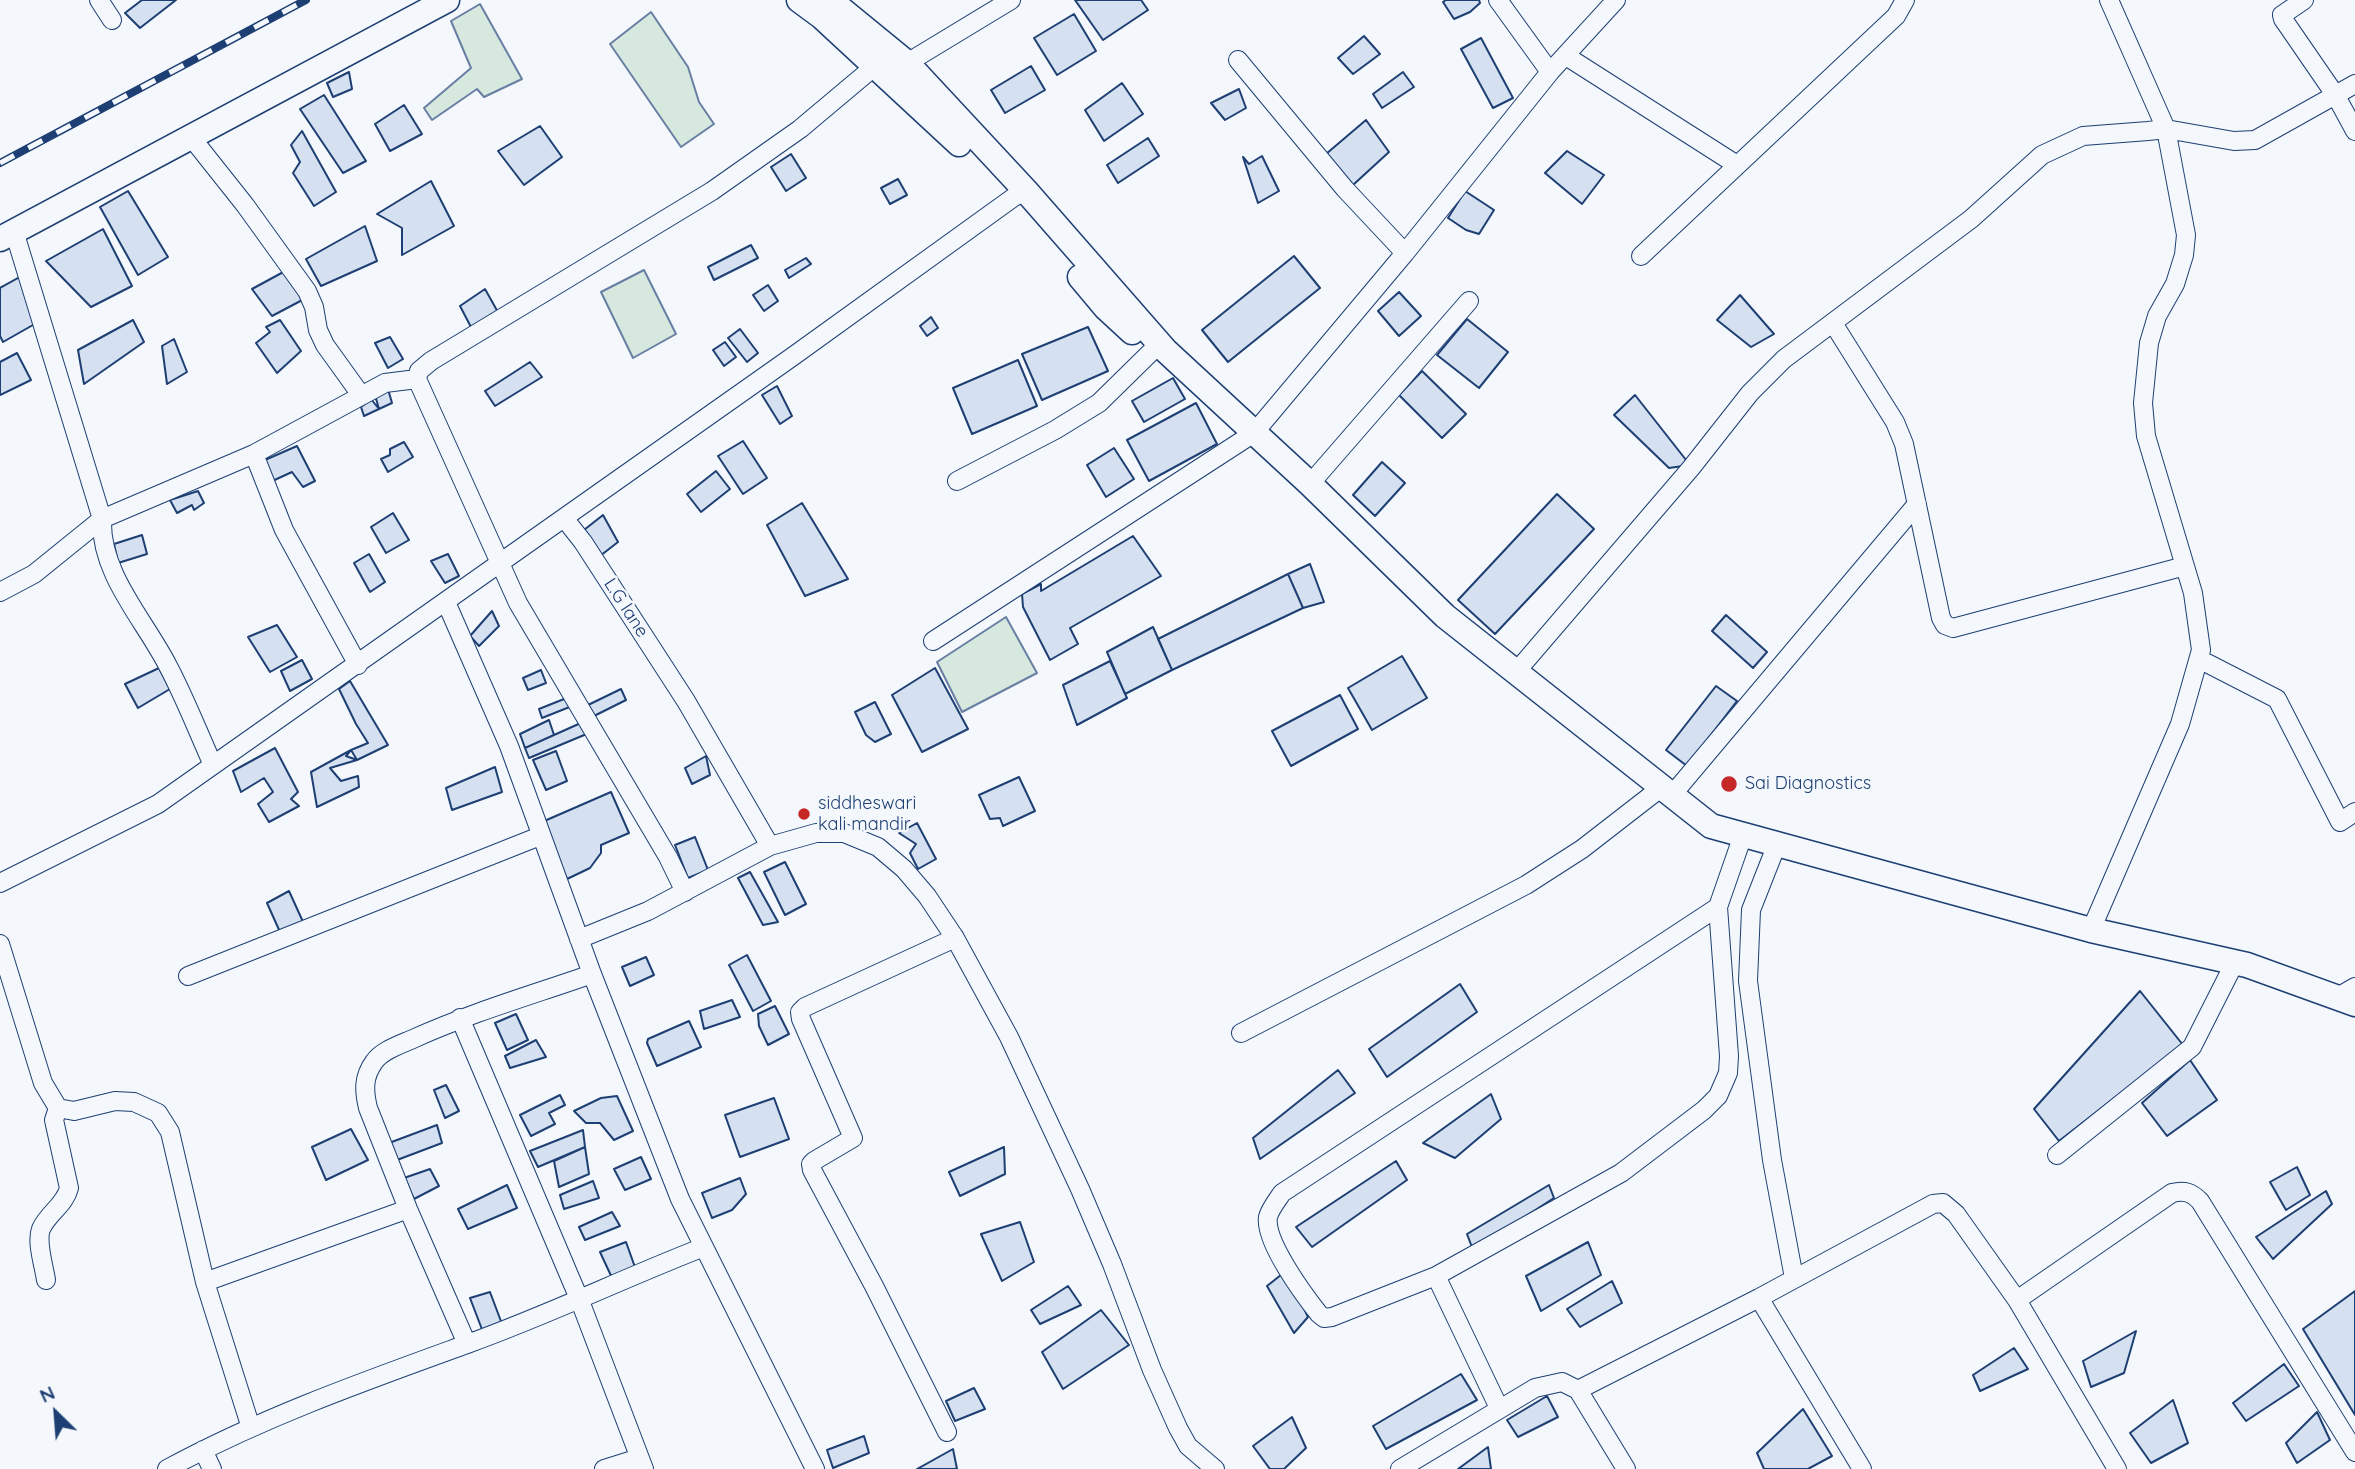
<!DOCTYPE html>
<html>
<head>
<meta charset="utf-8">
<style>
	body { margin:0 }
	#map { position:relative; width:2355px; height:1469px; overflow:hidden; background:#f4f7fb; font-family:Quicksand,sans-serif }
	canvas { display:block }
	.north { position:absolute; left:21px; top:1378px; width:70px; height:70px; -webkit-text-stroke:5px #f4f7fb; paint-order:stroke; rotate:335deg; font-size:19px; font-weight:700; line-height:28px; text-align:center; color:#1d3f73 }
	.north::after { content:''; display:block; margin:auto; width:24px; height:32px; background:#1d3f73; clip-path:polygon(50% 0,100% 100%,50% 72%,0 100%) }
</style>
</head>
<body>
<div id="map">
<canvas width="2355" height="1469"></canvas>
<div class="north">N</div>
</div>
<script>
const c = document.querySelector('canvas').getContext('2d');
c.lineJoin = 'round';
function fillPath(path, color) {
  c.fillStyle = color;
  c.fill(path, 'evenodd');
}
function trace(path, color, width, dash) {
  c.strokeStyle = color;
  c.lineWidth = width;
  c.lineCap = dash ? 'butt' : 'round';
  c.setLineDash(dash || []);
  c.stroke(path);
}
function label(font, color, halo, rows, align = 'center') {
  c.font = font + ' Quicksand,sans-serif';
  c.lineWidth = 5;
  c.setLineDash([]);
  c.textBaseline = 'middle';
  c.strokeStyle = halo;
  c.fillStyle = color;
  for (const [text, x, y, turn = 0] of rows) {
    c.save();
    c.translate(x, y);
    c.rotate((+turn || 0) * Math.PI / 180);
    c.textAlign = isNaN(turn) ? turn : align;
    if (halo) c.strokeText(text, 0, 0);
    c.fillText(text, 0, 0);
    c.restore();
  }
}
const green = new Path2D(`
	M480,4L522,79L484,97L477,89L432,120L424,108L471,68L451,21Z
	M651,12L688,67L699,102L714,124L681,147L610,44Z
	M644,270L676,334L633,358L601,292Z
	M1006,617L1037,673L962,712L937,662Z`);
fillPath(green, '#d7e8df');
trace(green, '#687fa3', 2);
const building = new Path2D(`
	M142,0H176L140,28L125,13Z
	M1075,0H1141L1148,10L1103,40Z
	M1446,0H1479L1480,3L1470,12L1454,19L1443,2Z
	M1074,14L1096,51L1057,75L1034,38Z
	M1364,36L1380,54L1353,74L1338,58Z
	M1481,38L1513,98L1493,108L1461,49Z
	M1031,66L1045,90L1005,113L991,90Z
	M349,72L352,89L333,97L327,83Z
	M1403,72L1414,87L1382,108L1373,94Z
	M1122,83L1143,114L1104,141L1085,110Z
	M1239,89L1246,108L1225,120L1211,103Z
	M324,95L366,161L343,173L300,109Z
	M404,105L422,134L390,151L375,124Z
	M1366,120L1389,152L1353,185L1326,154Z
	M540,126L562,157L524,185L498,151Z
	M302,131L336,192L314,206L293,173L300,162L291,145Z
	M1148,138L1159,156L1118,183L1107,165Z
	M1567,151L1604,175L1582,204L1545,173Z
	M791,154L806,178L786,191L771,167Z
	M1262,156L1279,191L1258,203L1243,157L1249,164Z
	M898,179L907,195L890,204L881,188Z
	M431,181L454,226L402,255V228L377,214Z
	M128,191L168,257L138,275L100,207Z
	M1465,191L1494,210L1479,234L1466,230L1448,218Z
	M365,226L377,261L321,286L306,259Z
	M103,229L132,286L91,307L46,261Z
	M751,245L758,258L714,280L708,267Z
	M1294,256L1320,288L1228,362L1202,330Z
	M806,258L811,264L789,278L785,270Z
	M287,270L308,297L272,316L252,289Z
	M27,273L40,321L3,342L0,336V288Z
	M768,285L778,301L764,311L753,295Z
	M485,289L499,314L472,329L460,306Z
	M1399,292L1421,316L1399,336L1378,311Z
	M1740,295L1774,334L1751,347L1717,320Z
	M931,317L938,328L927,336L920,326Z
	M1467,319L1508,352L1479,388L1437,355Z
	M133,320L144,342L84,384L78,350Z
	M280,320L301,351L277,373L256,343L270,332L266,327Z
	M1088,327L1108,371L1042,400L1022,354Z
	M740,329L758,353L747,362L728,338Z
	M390,337L403,359L388,368L375,343Z
	M174,339L187,372L167,384L162,346Z
	M725,342L736,357L724,366L713,350Z
	M17,353L31,380L0,395V362Z
	M1018,360L1037,406L972,434L953,388Z
	M530,362L542,377L495,406L485,391Z
	M1422,371L1466,414L1442,438L1399,395Z
	M1173,378L1185,399L1144,422L1132,401Z
	M777,386L792,416L780,424L762,395Z
	M388,389L392,403L379,409L375,395Z
	M1635,395L1690,465L1669,468L1614,415Z
	M371,399L379,409L364,416L361,407Z
	M1196,403L1217,444L1149,481L1127,440Z
	M743,441L767,478L743,494L718,456Z
	M404,442L413,457L388,472L381,459L390,455V449Z
	M297,446L315,481L303,487L292,472L268,483L258,463Z
	M1114,448L1134,479L1106,497L1087,465Z
	M1382,462L1405,483L1375,516L1353,495Z
	M716,471L730,489L701,512L687,494Z
	M198,491L204,503L194,510L192,505L177,513L170,500Z
	M1557,494L1594,529L1495,634L1458,600Z
	M802,503L848,579L805,596L767,525Z
	M393,513L409,540L386,553L371,527Z
	M603,515L618,542L600,556L584,530Z
	M142,535L147,554L118,563L114,544Z
	M1133,536L1161,576L1070,628L1078,644L1050,660L1023,607L1022,594L1041,584V591Z
	M369,554L385,582L370,592L354,563Z
	M448,554L459,576L445,583L431,561Z
	M1310,564L1324,602L1303,608L1288,574Z
	M1288,574L1303,608L1172,670L1158,639Z
	M492,611L499,626L479,646L470,636Z
	M1726,615L1767,652L1753,668L1712,631Z
	M277,625L297,657L270,672L248,637Z
	M1153,627L1172,670L1125,694L1107,652Z
	M1402,656L1427,698L1372,730L1348,688Z
	M302,660L312,679L290,691L281,671Z
	M1110,661L1127,698L1077,725L1063,685Z
	M159,668L170,689L138,708L125,684Z
	M935,668L968,729L922,752L892,695Z
	M541,670L546,683L528,690L523,678Z
	M350,681L388,745L357,760L351,750L368,743L356,724L339,689Z
	M1716,686L1737,701L1687,766L1666,750Z
	M621,689L626,700L594,716L588,705Z
	M1340,695L1358,729L1291,766L1272,731Z
	M569,697L572,706L542,718L539,709Z
	M875,702L891,734L875,742L866,735L855,712Z
	M549,720L554,735L525,748L520,734Z
	M583,722L589,733L529,758L525,748Z
	M275,748L298,792L291,799L299,806L269,822L258,804L273,792L264,778L241,792L233,771Z
	M351,750L346,756L357,760L330,768L341,781L358,776L359,787L317,807L311,772Z
	M556,751L567,781L546,790L533,760Z
	M706,756L710,775L692,784L685,768Z
	M495,767L502,792L452,810L446,788Z
	M1019,777L1035,811L1003,826L1000,818L990,819L979,795Z
	M611,792L629,833L601,845V853L590,868L567,879L542,822Z
	M917,823L936,859L918,869L910,853L916,844L899,833Z
	M695,837L708,870L688,878L675,845Z
	M785,862L806,904L785,915L764,872Z
	M750,872L778,922L763,925L738,878Z
	M289,891L304,924L280,932L267,903Z
	M747,955L771,1001L753,1011L729,965Z
	M646,957L654,975L630,986L622,967Z
	M1460,984L1477,1012L1387,1077L1369,1049Z
	M2140,991L2183,1045L2059,1141L2034,1109Z
	M732,1000L740,1017L704,1029L700,1011Z
	M775,1006L789,1034L768,1045L759,1026L758,1014Z
	M516,1014L528,1040L507,1050L495,1023Z
	M689,1021L701,1047L657,1066L647,1043L648,1039Z
	M536,1040L546,1057L510,1068L505,1056Z
	M2190,1060L2217,1100L2167,1136L2142,1103Z
	M1338,1070L1355,1093L1260,1159L1253,1138Z
	M446,1085L459,1111L445,1118L434,1090Z
	M1491,1094L1501,1119L1455,1158L1423,1143Z
	M560,1095L565,1105L549,1113L555,1124L531,1136L520,1115Z
	M617,1096L633,1131L614,1140L600,1123H586L574,1111L601,1098Z
	M774,1098L789,1139L740,1157L725,1115Z
	M437,1125L442,1143L397,1160L389,1143Z
	M351,1129L368,1160L326,1180L312,1147Z
	M583,1130L585,1147L538,1167L530,1151Z
	M585,1147L589,1174L559,1187L554,1161Z
	M1004,1147L1005,1174L960,1196L949,1172Z
	M641,1157L651,1179L625,1190L614,1169Z
	M1396,1161L1407,1180L1312,1247L1296,1227Z
	M2297,1167L2310,1195L2286,1210L2270,1182Z
	M430,1169L439,1186L414,1199L404,1178Z
	M740,1178L746,1194L732,1210L712,1218L702,1193Z
	M593,1181L599,1198L564,1209L560,1195Z
	M507,1185L517,1208L468,1229L458,1209Z
	M1549,1185L1554,1198L1473,1250L1467,1234Z
	M2326,1191L2332,1204L2273,1259L2256,1237Z
	M612,1212L620,1226L585,1240L579,1227Z
	M1020,1222L1034,1262L1002,1281L981,1234Z
	M626,1242L636,1270L613,1280L600,1252Z
	M1588,1242L1601,1275L1541,1311L1526,1276Z
	M1286,1271L1308,1317L1294,1333L1267,1286Z
	M1612,1281L1622,1303L1580,1327L1567,1309Z
	M1068,1286L1081,1305L1040,1324L1031,1310Z
	M2355,1291V1415L2303,1329Z
	M490,1292L502,1324L483,1332L470,1298Z
	M1101,1310L1129,1345L1063,1389L1042,1352Z
	M2136,1331L2124,1373L2091,1387L2083,1361Z
	M2014,1348L2028,1369L1980,1391L1973,1375Z
	M2284,1364L2299,1386L2246,1421L2233,1403Z
	M1461,1374L1477,1400L1386,1449L1373,1426Z
	M974,1388L985,1409L955,1421L946,1401Z
	M1547,1396L1558,1417L1518,1437L1507,1420Z
	M2173,1400L2188,1443L2151,1463L2130,1433Z
	M1803,1409L1832,1456L1808,1469H1764L1757,1453Z
	M2317,1412L2330,1440L2297,1463L2286,1443Z
	M1292,1417L1306,1448L1284,1469H1270L1253,1446Z
	M864,1436L869,1453L833,1468L827,1450Z
	M1488,1447L1491,1469H1458Z
	M953,1449L957,1469H917Z`);
fillPath(building, '#d5e0f0');
trace(building, '#1d3f73', 2);
const street = new Path2D(`
	M99,0L112,20
	M1498,0L1550,72
	M2304,0L2282,15L2283,19L2336,96L2355,131
	M1566,56L1737,165
	M1238,60L1345,189L1405,253
	M907,63L1011,0
	M191,137L245,205L307,291L314,307L318,330L325,345L361,395
	M14,231L102,519C100,574 144,619 168,666C185,698 198,732 213,765
	M1641,256L1896,16L1905,0
	M1833,323L1895,422L1904,444L1941,618L1945,625L1953,628L2185,566
	M254,454L284,530L358,665
	M957,481L1055,430L1099,403L1154,349
	M1310,484L1469,301
	M564,518L583,542L686,701L770,846
	M0,592L34,574L102,519L254,454L385,383L417,379
	M446,602L509,746L592,974L680,1199L815,1469
	M933,641L1254,433L1405,253L1550,72L1616,0
	M2199,659L2277,699L2340,822L2355,812
	M1516,672L1691,468L1750,393L1784,359L1971,219L2042,155L2083,136L2148,131L2166,129L2234,141L2255,140L2355,84
	M1672,795L1917,504
	M1777,844L1751,910L1748,981L1772,1160L1794,1278
	M0,883L158,804L792,357L1014,197L1026,191
	M685,892L668,857L518,603L417,379L419,371L431,361L712,191L800,129L875,66
	M1718,907L1282,1193C1278,1199 1270,1209 1268,1217C1264,1241 1304,1295 1319,1314L1324,1318L1332,1317L1436,1276L1621,1173L1704,1110L1718,1096L1728,1073L1729,1056L1718,907L1743,835
	M2091,930L2180,724L2201,650L2193,593L2146,436L2143,403L2149,343L2157,316L2175,284L2184,255L2186,235L2166,129L2109,0
	M579,939L648,911L770,846L816,833H844L878,847L904,869L927,896L955,938L1009,1037L1080,1189L1112,1264L1152,1370L1178,1428L1188,1446L1215,1469
	M0,944L43,1083L58,1108L54,1120L69,1188C65,1205 48,1213 41,1229C36,1242 44,1266 46,1280
	M188,976L540,836
	M2336,998L2355,987
	M460,1018L580,1301L644,1469
	M1241,1033L1526,885L1582,849L1662,787
	M58,1108L74,1111L115,1101L134,1102L158,1113L170,1132L205,1282L251,1428
	M2057,1155L2192,1047L2235,962
	M1436,1276L1499,1408
	M205,1282L408,1209
	M1759,1298L1862,1469
	M2017,1300L2172,1193C2184,1190 2191,1192 2200,1201L2355,1452
	M467,1344L408,1209L368,1108C364,1091 363,1077 374,1062C382,1050 402,1044 415,1038C473,1012 532,995 592,974
	M1578,1390L1759,1298L1933,1204L1943,1203L1956,1214L2017,1300L2117,1469
	M947,1432L874,1286L812,1170L811,1164L814,1161L853,1138L801,1019L800,1012L805,1007L955,938
	M203,1450L212,1469
	M167,1469C263,1417 365,1381 467,1344C548,1315 624,1278 704,1247
	M604,1469L639,1458
	M1400,1469L1535,1388L1562,1382L1578,1390L1626,1469`);
const secondary = new Path2D(`
	M799,0L822,17L959,144
	M830,0L907,63L1026,191L1165,350L1310,484L1445,616L1711,826L2091,930L2247,965L2355,1004
	M0,239L447,0
	M1080,277L1106,308L1132,332`);
trace(street, '#1d3f73', 20);
trace(secondary, '#1d3f73', 27);
trace(street, '#f4f7fb', 18);
trace(secondary, '#f4f7fb', 24);
const rail = new Path2D(`
	M0,163L306,0`);
trace(rail, '#1d3f73', 8);
trace(rail, '#f4f7fb', 5, [16]);
for (const [x, y, r, color] of [
	[1729,784,9,"#c62828"],
	[804,814,7,"#c62828"]
]) {
  const dot = new Path2D();
  dot.arc(x, y, r, 0, 2 * Math.PI);
  c.fillStyle = color;
  c.fill(dot);
  trace(dot, '#f4f7fb', 2.5);
}
label('18px', '#1d3f73', '#f4f7fb', [
	["L.G lane",626,608,57]
]);
label('18px', '#1d3f73', '#f4f7fb', [
	["Sai Diagnostics",1745,784],
	["siddheswari",818,804],
	["kali mandir",818,825]
], 'left');
</script>
</body>
</html>
